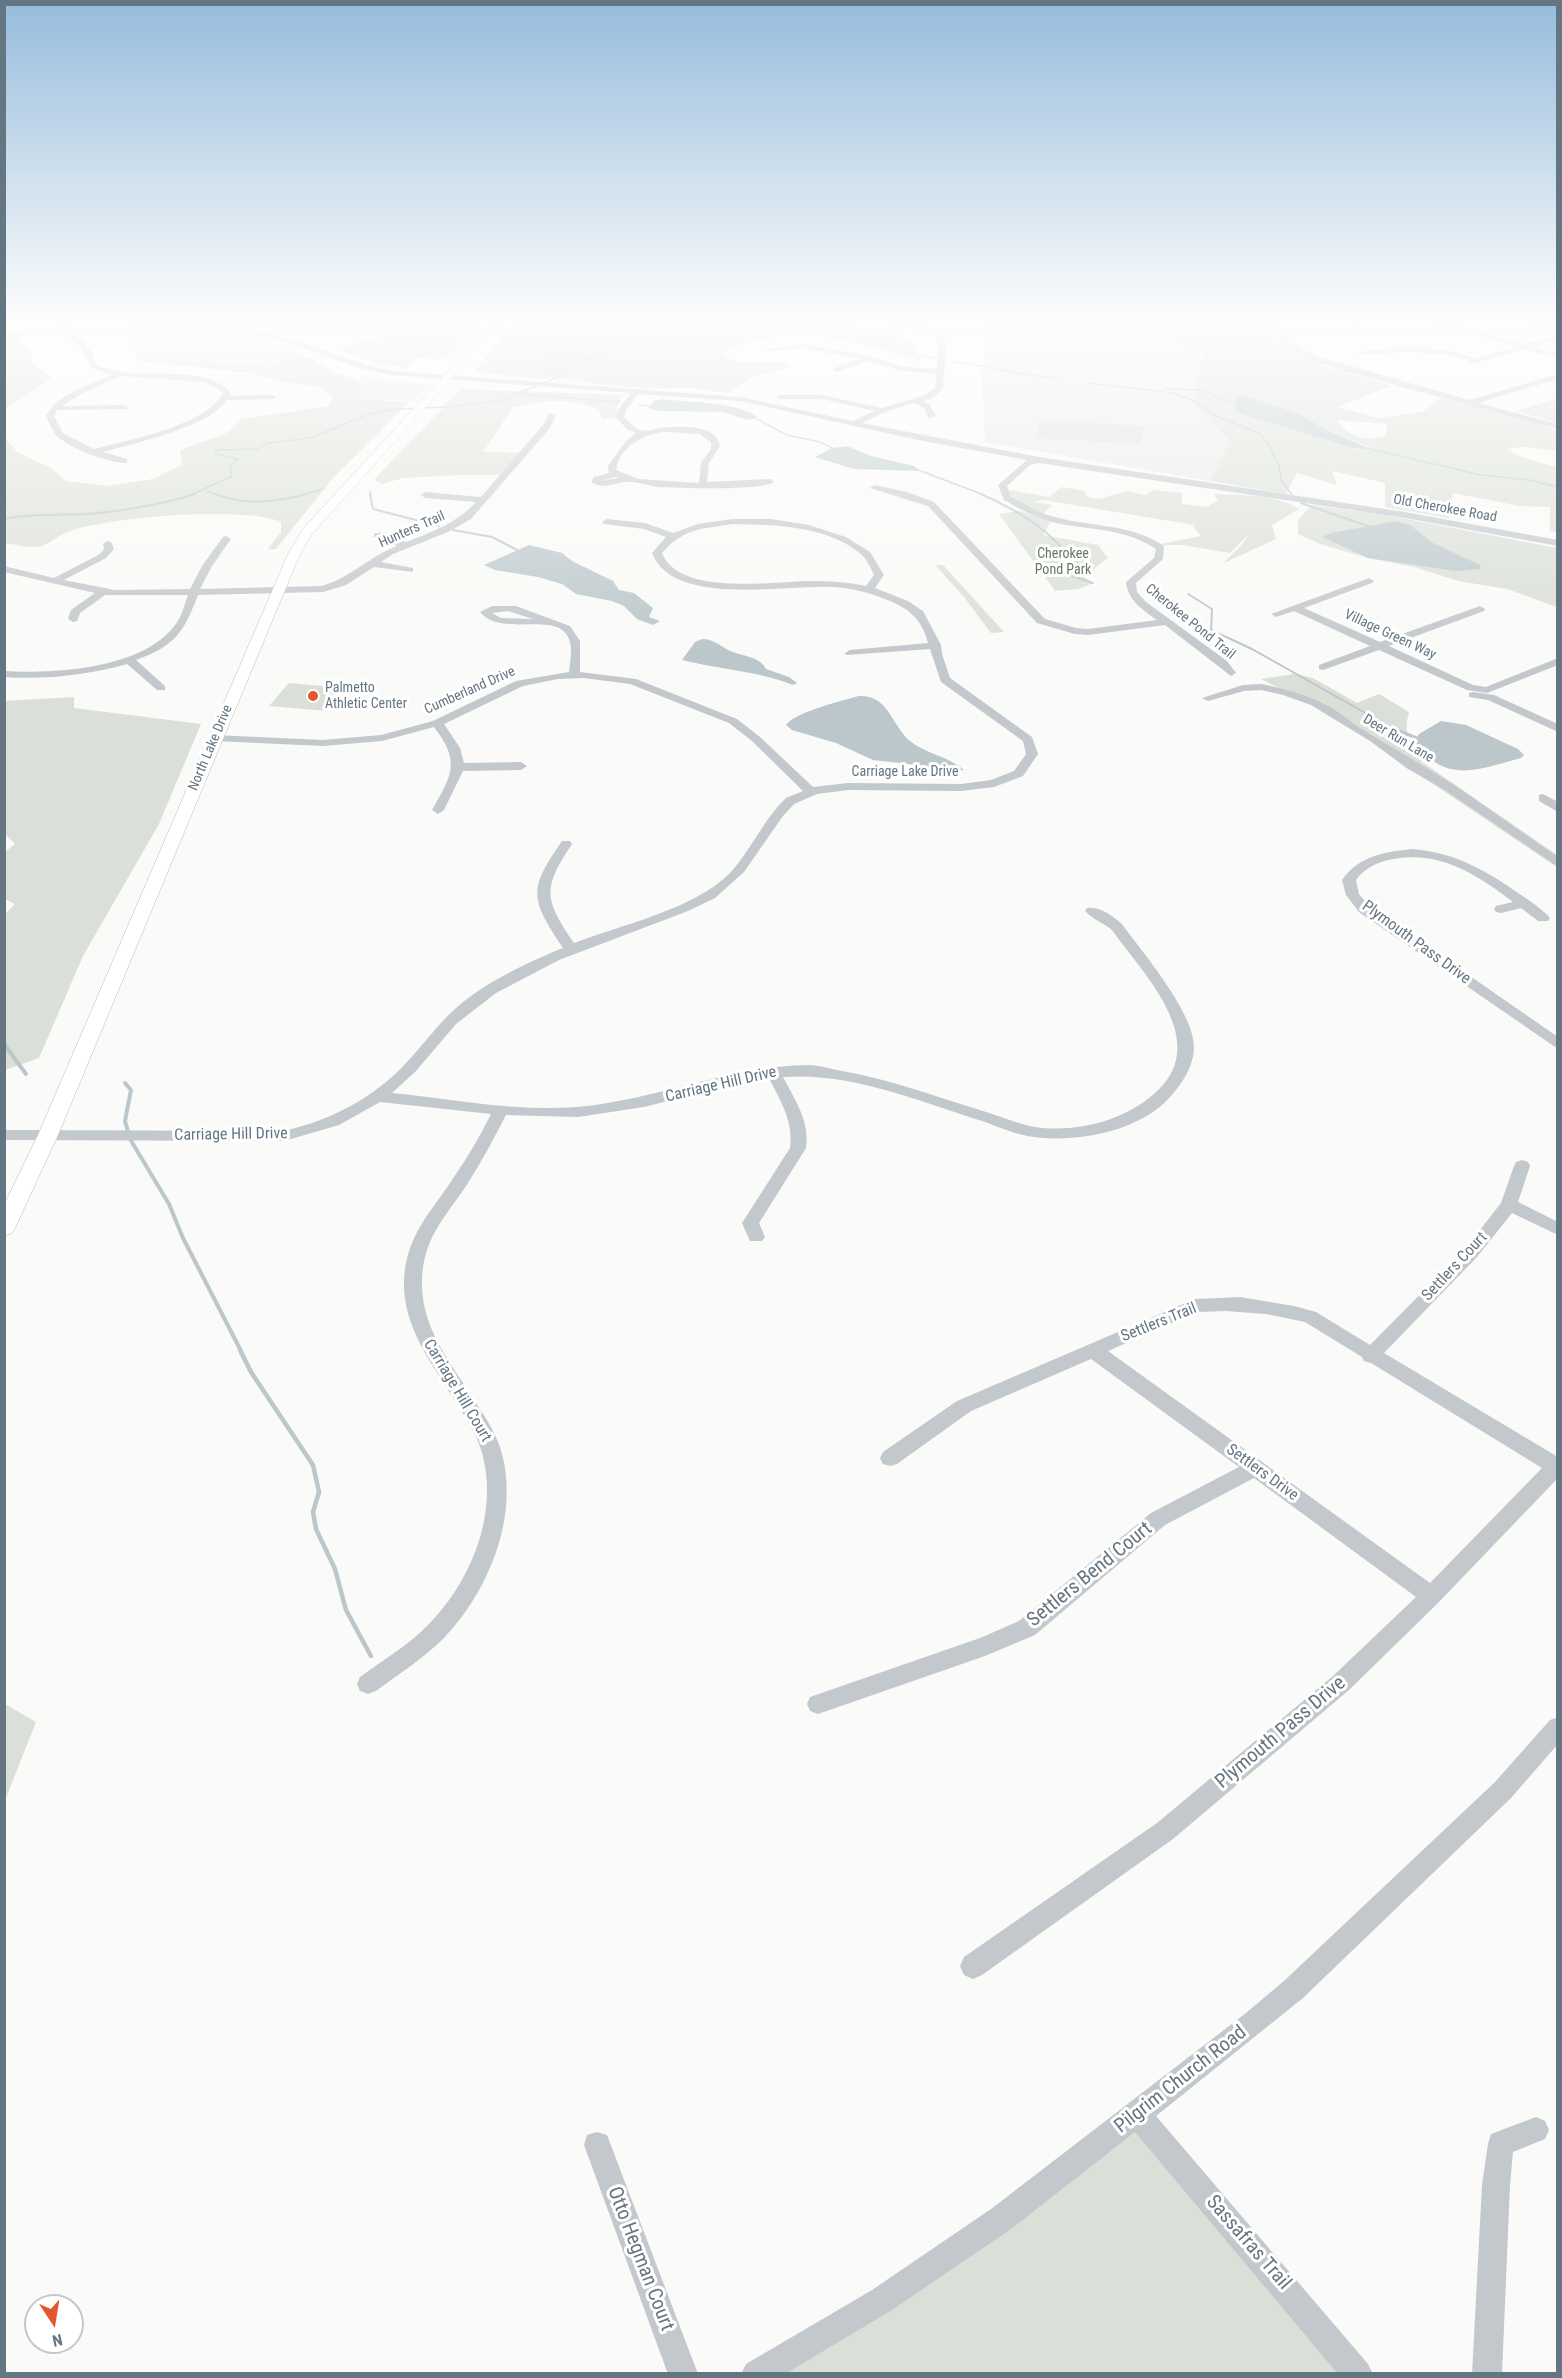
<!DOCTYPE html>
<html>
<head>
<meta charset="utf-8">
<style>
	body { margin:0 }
	#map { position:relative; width:1562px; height:2378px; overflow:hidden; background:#fafaf8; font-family:"Roboto Condensed",sans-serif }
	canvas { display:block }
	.frame { position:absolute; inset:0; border:6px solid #657683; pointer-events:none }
	.north { position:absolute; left:24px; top:2294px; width:60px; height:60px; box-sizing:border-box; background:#fff; border:2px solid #c1c8cd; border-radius:50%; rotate:168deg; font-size:16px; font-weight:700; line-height:24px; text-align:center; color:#657683 }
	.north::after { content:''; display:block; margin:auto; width:21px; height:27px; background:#e4572e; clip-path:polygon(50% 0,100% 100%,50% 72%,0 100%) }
</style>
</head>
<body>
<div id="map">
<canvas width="1562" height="2378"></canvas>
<div class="frame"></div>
<div class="north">N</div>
</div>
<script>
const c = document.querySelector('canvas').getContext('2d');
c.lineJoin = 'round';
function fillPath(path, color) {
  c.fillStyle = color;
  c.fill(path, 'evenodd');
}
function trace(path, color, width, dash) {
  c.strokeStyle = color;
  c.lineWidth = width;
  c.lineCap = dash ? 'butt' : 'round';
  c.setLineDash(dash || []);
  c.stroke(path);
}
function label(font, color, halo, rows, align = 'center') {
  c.font = font + ' "Roboto Condensed",sans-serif';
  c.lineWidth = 6;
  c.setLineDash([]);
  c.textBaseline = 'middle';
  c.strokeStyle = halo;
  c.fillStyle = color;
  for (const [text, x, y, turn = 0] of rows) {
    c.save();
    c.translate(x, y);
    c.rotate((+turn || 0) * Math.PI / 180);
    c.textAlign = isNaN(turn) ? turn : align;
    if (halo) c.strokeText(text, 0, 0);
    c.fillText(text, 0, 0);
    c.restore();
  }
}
fillPath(new Path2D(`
	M986,321H1107L1204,353L1196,384L1195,406L1230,441L1210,481L985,442L982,379Z
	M133,326L245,336L270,342L286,348L289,356L274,366L137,357L128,335Z
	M362,376L395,382L431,384L414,401L359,399V380Z`), '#e8e9e9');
fillPath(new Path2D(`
	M305,321H483L445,359L416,358L407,368L379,364L335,349L381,336L348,325L293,333L275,328Z
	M517,321H834C853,331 900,333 911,343C915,348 918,355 921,360C905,359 891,352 876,348C855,343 833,337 812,335C785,333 745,342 721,352C739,372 771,354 792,366L752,377L728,393L689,388H644L594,384L567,378L536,379L476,372L477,368Z
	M1107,321H1268L1272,322L1270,332C1299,366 1352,373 1392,386L1337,407L1378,418L1422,412L1440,398L1518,417L1557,430V451L1524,447L1506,449L1521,457L1557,467V532L1550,531V507L1520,506L1453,493L1449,518L1385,507V483L1332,471L1337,485L1297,473L1286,494L1210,481L1230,441L1195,406L1196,384L1204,353ZM1243,395L1300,414L1326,430L1370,447L1359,450L1352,448L1241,414L1236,410V397ZM1337,420L1387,424L1386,436C1363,441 1351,439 1337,420Z
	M15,335L31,352L32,363L52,378L5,409L4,360L7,356L5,355V337Z
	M288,351L312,359L336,373L359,380V399L409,402L333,478L276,549H268L281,532V522C243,506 110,517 70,531C59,534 48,546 37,547C27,548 14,544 5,543V437L17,452L51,468L66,481L107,486L153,479L182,465L180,450L225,434L242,419L328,406L334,397L316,386L283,382L251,373L140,361L137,357L274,366L289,356Z
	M460,389L622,395L616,409L620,418L602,419L599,410C569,396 544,401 513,407L483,452L524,453L506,475H458L403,478L382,484L374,480C402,449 432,421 460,389Z
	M1557,398V423L1517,411Z
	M1040,420L1144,426L1140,444L1034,438Z
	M1062,487L1085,491L1087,497L1099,499L1128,491L1145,495L1152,490L1182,493V504L1207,507L1218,500L1214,494C1242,495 1275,494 1299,509L1272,525L1276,539L1224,563C1233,552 1243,546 1249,534L1230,553L1183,545H1162L1160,544L1201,536L1193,527L1195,525L1043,500L1034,502L1052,505L1043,514L1007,498L1004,489L1049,497Z
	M1312,505L1386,515L1557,548V607L1507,589L1458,581L1414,567L1368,558L1320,544L1298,534V520Z
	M1021,511L1051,521L1043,535L1098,545L1108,558L1084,577L1093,583L1079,589L1055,591L999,514Z
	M935,565H943L1004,632L991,633L964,597Z
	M1294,674L1313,678L1357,703L1379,694L1409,712C1403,733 1409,745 1422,762L1557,855V867L1412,770L1364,731L1261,679Z
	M289,683L354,689L342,704L333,703L327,711L269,706Z
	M74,697V708L201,724L159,824L83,956L39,1058L5,1070V914L15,904L5,899V852L15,844L5,834L6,813L4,812V701Z
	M5,1704L36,1722L5,1800Z
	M1137,2114L1358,2374H756Z`), '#dadfd7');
fillPath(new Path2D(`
	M230,321H294L261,328L221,324Z
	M1243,395L1300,414L1326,430L1374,450L1352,448L1241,414L1236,410V397Z
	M662,399C684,402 743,402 758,418L747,420L723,412L658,411L648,408L654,401Z
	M847,446L871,456L914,466L921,471L854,469L815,457L832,448Z
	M1395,521L1410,525L1433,543L1480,565L1481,569L1456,571L1368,558L1322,537L1331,533Z
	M529,545L562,553L572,561L613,581L619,590L634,593L653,608L649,617L660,621L653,625L637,619L624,606L612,601L576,594L562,584L538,577L495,570L484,565Z
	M702,639C713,639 719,645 728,650C740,656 760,656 766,669L789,677L797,683L793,685C758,671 718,669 682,660L695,642Z
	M859,696C889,695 891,725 910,741C926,754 948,756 964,770L949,772L934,767L873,760L836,743L792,730L786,725C793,713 844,700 859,696Z
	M1441,721L1466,725L1518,749L1524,755L1521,758C1476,770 1448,784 1414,743L1419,734Z`), '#bbc7cb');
trace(new Path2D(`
	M551,321L563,329
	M815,321L856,340L936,359
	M4,343L12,338
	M953,362C989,365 1023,377 1059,378
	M1086,383L1174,393L1196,402L1216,416L1259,433L1269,445L1279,465L1281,480L1292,495
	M1165,389L1201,390L1237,404
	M519,394L620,402
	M639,405L649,406
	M757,419L787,435L820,442L832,448
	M1374,450L1481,475L1529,480L1558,487
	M921,471L984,495
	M208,491L218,495
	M370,492L371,495
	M191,495L232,476L230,465L238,459L215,454L217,450L257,449L268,443L310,438L367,415L393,409L448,407L499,401L568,373L564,370L543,371L549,366L534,363L577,353H581L584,359L610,356L594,355L618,345L604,341L612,338L670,344L668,341L649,337L658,334L693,338L697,347L710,348L718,340L768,328L770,325L766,321
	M302,495L324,489`), '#bbc7cb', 1.5);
trace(new Path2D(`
	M215,494C246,506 276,502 307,494
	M370,494L373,509L439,526
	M981,494C1019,511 1053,531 1076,566L1066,574L1093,583
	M1301,503L1368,526
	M4,519C32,513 59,516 87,514C123,511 160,505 195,494
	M453,530L492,537L517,550
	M1188,594L1212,609L1211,630L1252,649L1369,715`), '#bbc7cb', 2);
trace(new Path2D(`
	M1366,714L1387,726L1419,739`), '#bbc7cb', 3);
trace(new Path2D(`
	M4,1044L26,1074
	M125,1083L131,1090L125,1121L130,1139L169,1204L183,1238L241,1351`), '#bbc7cb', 4);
trace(new Path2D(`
	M240,1350L251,1372L313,1465L319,1492L313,1512L316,1529L335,1569L346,1610L371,1656`), '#bbc7cb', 4.5);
const major = new Path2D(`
	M494,321H503L312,534L300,554L58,1135L15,1228L12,1233L4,1236V1205L38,1135L288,554L303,529Z`);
trace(major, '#b5babe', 1);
fillPath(new Path2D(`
	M67,321H75L68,328V331C75,337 84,340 90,349C94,356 93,364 102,367C142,383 195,361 230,391V396L272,395L276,397L272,399L227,400C212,426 132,444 103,452L127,459V463C111,464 69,448 57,436C52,430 49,424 46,416C59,392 88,386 112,375L91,368L81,348L60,331L32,333L4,339V335L32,329L60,327ZM121,376L203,382L215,387L223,393C205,426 129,440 94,449L63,433L54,416L57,410L127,409L128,407L124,405L62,406L83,393Z
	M117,321C175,321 234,323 291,339C325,349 357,364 392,371L740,397L853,421L874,411L822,399H780L776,397L780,395H822L882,408L925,395L935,388L936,374L903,371L868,361L837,372L833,370L834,368L860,359L803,348L769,351L765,349L803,344L869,356L904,367L937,369V338L926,332L886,321C905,321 928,325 944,337L946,344L943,389L931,399L922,401L930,405L936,416L929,418L924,408L914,403L885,412L862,423L1039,457L1405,512L1558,540V546L1405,518L1039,463L1030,465L1007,486L1011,497C1023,503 1035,511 1048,515C1088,528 1128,522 1164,546L1163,559L1136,583L1137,592L1146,602L1227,661L1236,673L1231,676L1165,625L1088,635L1075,634L1037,623L928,506L870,488L874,485L907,492L934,502L1045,619L1076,628L1088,629L1157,620C1143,610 1128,601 1126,582L1154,558L1156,549C1126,529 1094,530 1061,524C1040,520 1022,510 1004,500L998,485L1027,460L918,440L740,401L638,394L626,410L624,417C629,422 636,430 644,431C649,431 657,428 662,428C679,426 717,424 720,446L709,463L707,482L770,479L774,482C760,491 679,488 658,487C648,486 636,481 626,482C613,483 603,490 591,482L594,477L609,473L608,466L626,441L636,433L628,430L616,418L618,410L631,393L392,375L359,368L287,342L255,335ZM664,432L699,434L711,442V449L701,463L699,483L639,479L616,470C620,446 643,435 664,432ZM616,477L618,478L601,481Z
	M1273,321H1281V331L1288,341L1317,356L1469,400L1558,374V379L1478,403L1558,424V429L1350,373L1311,360L1282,345L1273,331Z
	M1354,321H1365L1357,324Z
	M1430,321H1441L1524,344L1558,335V339L1533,347L1558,354V358L1525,349L1471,364L1467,362L1469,360C1432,350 1398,351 1360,355L1356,353L1377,349L1419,347L1445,350L1477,358L1516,347Z
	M1522,321H1533L1558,328V332Z
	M549,413L556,415L550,428L471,519L448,532L393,554L381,562L413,568V572L374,567L346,585L323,592L198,595C184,632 175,646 136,660L165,686V690H157L127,664C87,675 46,680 4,677V671C54,674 143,669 175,625C182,617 184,605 188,595H105L80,613L77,621L73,622L68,619L71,610L95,593L4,572V566L54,578L100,554L104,549L103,544L108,541L111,542L114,549L106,558L64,580L115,590L190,589L202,566L223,537L226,536L231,539L212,566L200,589L322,586C350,578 370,556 397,546L374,537V533H380L406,542C432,532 457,523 476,502L425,498L421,495L425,492L481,497L543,425Z
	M607,519L645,523L673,533L698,524L732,519H771L809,525L846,537L870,552L884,575L875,588L908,601L923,611L941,645L942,654L950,678L1032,737L1038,754L1023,776L994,787L961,791L848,790L817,794L794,804L783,816L744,872L715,898L688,911L559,960L496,993L456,1024L416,1071L392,1093C453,1099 516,1112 577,1107C656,1100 730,1066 808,1065C819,1065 831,1069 842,1071C890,1079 936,1097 983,1111C1000,1116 1018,1124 1035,1127C1076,1133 1123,1121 1154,1094C1214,1043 1144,975 1112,930C1104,923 1092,919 1085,911L1087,908C1100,906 1113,916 1122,924C1142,952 1196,1014 1194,1049C1193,1067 1182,1084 1170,1097C1140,1131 1078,1143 1034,1137C1017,1135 999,1127 982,1121C918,1101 851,1072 783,1077C795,1100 810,1121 806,1148L759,1223L765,1237L762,1241H750L742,1223L790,1148C794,1122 780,1100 769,1078L755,1079L644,1107L578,1117L506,1115C494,1138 482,1161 468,1183C445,1218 422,1238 422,1284C422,1333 456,1369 480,1409C489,1423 498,1438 502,1454C519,1518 488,1592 444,1638C424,1658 399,1674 376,1691L368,1694L360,1691L357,1684L360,1677C383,1660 409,1645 429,1624C471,1581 499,1514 482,1453C477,1434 465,1417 455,1401C432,1363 403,1328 404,1281C406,1235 430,1214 454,1177C468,1157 480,1136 491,1114L380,1102L339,1125L284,1141L4,1140V1130L284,1131C331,1120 374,1098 406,1063C423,1045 437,1025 456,1008C486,982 526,963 563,948C531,899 527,891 562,841H570L572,844C542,889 544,899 574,943C621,925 695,909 730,873C749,852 761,826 779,805L786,798L803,791L752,741L729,723L630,684L584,678L558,679L523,686L444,724L460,748L464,763L521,762L527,766L521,770L463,771L444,810L438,814L432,810C452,775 461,762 434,727L382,741L323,746L215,741L209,738L215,735L323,740L381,735L433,721L516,681L569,672C570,662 573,649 569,639C558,610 501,638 480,612L492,606H516L570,626L580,641V672L636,679L737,719L760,737L813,787L848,783L961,784L991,780L1014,771L1026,754L1023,741L941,682L930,649L846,655L845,653L850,650L928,643C922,620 911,610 890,601C871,593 853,588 832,587C787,584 673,608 652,553L666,537L644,529L604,524L602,522ZM732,524C775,525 827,525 862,555C867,560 871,569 874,575L866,586C848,582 829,581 811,581C774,581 679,597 662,553C684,528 701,529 732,524ZM508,611L533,619L501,618L492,613Z
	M1369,578L1374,581L1372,583L1304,608L1380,642L1480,606L1485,609L1484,611L1389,646L1473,685L1486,687L1558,658V665L1487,693L1467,690L1379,650L1323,670L1319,669V665L1370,646L1294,611L1276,617L1271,614Z
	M1261,684C1295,691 1329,701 1355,725L1453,784L1558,857V867L1445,790L1408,769L1370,741L1311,705L1283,695L1261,690L1244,691L1208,701L1202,698L1243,685Z
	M1473,692L1494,695L1558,724V732L1488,700L1469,697V693Z
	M1543,794L1558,802V812L1539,801V795Z
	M1413,849C1457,853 1489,872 1524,897C1533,903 1543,910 1550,918L1548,921H1538L1521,908L1501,913L1496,912L1494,909L1496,906L1513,902C1479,876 1444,853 1400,858C1382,860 1366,866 1356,880L1359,894L1369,906L1558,1037V1049L1359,912L1346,895L1342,880C1360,855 1385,852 1413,849Z
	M1522,1160L1528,1162L1530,1166L1518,1202L1558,1222V1235L1512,1213L1477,1257L1384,1353L1558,1457V1478L1438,1603L1349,1690L1173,1839L982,1975L973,1979L964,1975L960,1966L964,1957L1157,1823L1333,1676L1416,1597L1254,1478L1165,1525L1035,1635L985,1656L818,1714L810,1711L807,1704L810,1697L980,1638L1019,1621L1151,1513L1239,1467L1091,1359L971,1411L897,1464L890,1466L883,1464L880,1458L883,1452L957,1401L1195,1299L1240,1297L1294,1306L1316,1312L1370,1345L1465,1249L1501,1203L1514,1166L1516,1162ZM1226,1311L1266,1314L1305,1322L1362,1357L1364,1361L1371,1363L1542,1468L1430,1583L1108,1351L1197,1312Z
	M1558,1717V1744L1511,1798L1303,1998L1156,2116L1368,2364L1373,2374H1338L1135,2132L1011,2229L892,2310L785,2374H741L746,2364L872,2290L991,2209L1246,2013L1285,1980L1495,1782L1550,1720Z
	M1536,2117L1545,2121L1549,2130L1545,2139L1513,2152L1510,2185L1502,2374H1472L1482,2185L1488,2144L1491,2134Z
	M597,2132L607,2135L698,2374H668L584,2145L587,2135Z`), '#c3c8cc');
fillPath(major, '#fff');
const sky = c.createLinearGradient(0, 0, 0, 654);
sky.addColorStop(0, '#96bcdc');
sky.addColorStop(0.49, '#fdfdfc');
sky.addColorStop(1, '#fdfdfc00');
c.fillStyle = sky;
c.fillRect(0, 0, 1562, 654);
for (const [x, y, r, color] of [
	[313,696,6,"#e4572e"]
]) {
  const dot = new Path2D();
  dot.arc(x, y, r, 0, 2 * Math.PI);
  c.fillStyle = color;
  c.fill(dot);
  trace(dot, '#fff', 2);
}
label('14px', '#657683', '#fff', [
	["Old Cherokee Road",1445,509,10],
	["Hunters Trail",412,530,-24],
	["Cherokee Pond Trail",1190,622,39],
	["Village Green Way",1390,635,25],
	["Cumberland Drive",470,691,-24],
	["Deer Run Lane",1398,739,31],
	["North Lake Drive",211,748,-67],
	["Carriage Lake Drive",905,772]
]);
label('14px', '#687a64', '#fff', [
	["Cherokee",1063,554],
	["Pond Park",1063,570]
]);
label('14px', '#657683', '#fff', [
	["Palmetto",325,688],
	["Athletic Center",325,704]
], 'left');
label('16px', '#657683', '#fff', [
	["Plymouth Pass Drive",1416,943,36],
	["Carriage Hill Drive",721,1085,-13],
	["Carriage Hill Drive",231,1135,-1],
	["Settlers Court",1455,1267,-47],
	["Settlers Trail",1159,1323,-22],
	["Carriage Hill Court",457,1391,59],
	["Settlers Drive",1262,1473,36]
]);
label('20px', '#657683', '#fff', [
	["Settlers Bend Court",1090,1575,-39],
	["Plymouth Pass Drive",1281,1733,-40],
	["Pilgrim Church Road",1181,2080,-38],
	["Sassafras Trail",1248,2243,49],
	["Otto Hegman Court",640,2259,69]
]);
</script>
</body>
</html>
